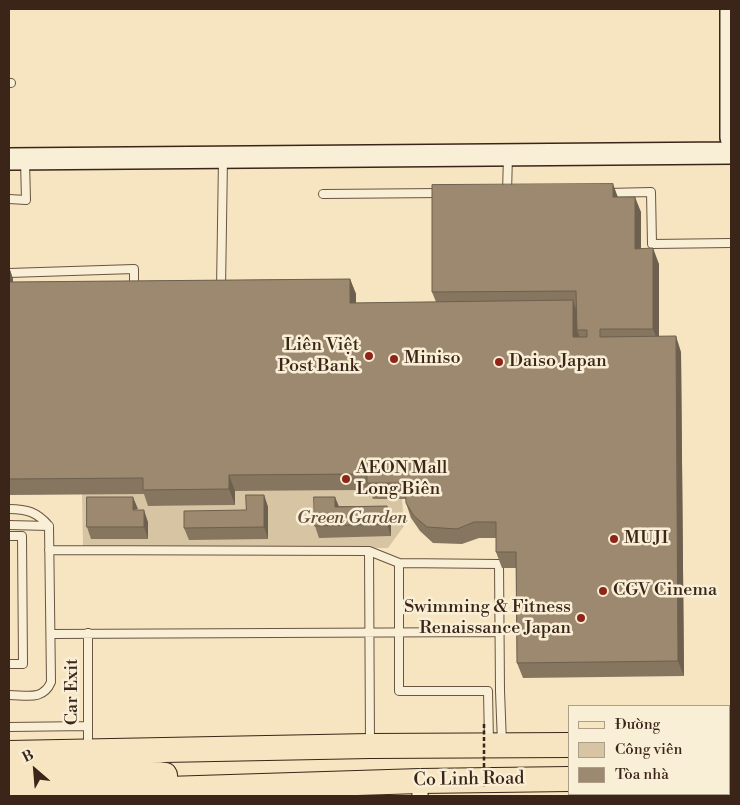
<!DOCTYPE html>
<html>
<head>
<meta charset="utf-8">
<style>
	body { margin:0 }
	#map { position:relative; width:740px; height:805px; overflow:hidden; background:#f6e5c0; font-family:"Libre Bodoni",serif }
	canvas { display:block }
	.frame { position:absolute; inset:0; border:10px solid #3a2518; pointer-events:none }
	.legend { position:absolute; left:568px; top:705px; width:162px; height:90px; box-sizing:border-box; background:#f9eed6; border:1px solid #ad9e8a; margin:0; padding:6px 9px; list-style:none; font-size:15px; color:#3a2518 }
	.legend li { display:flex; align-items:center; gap:10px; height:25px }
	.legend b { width:25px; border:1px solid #ad9e8a }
	.north { position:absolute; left:10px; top:745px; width:50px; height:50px; -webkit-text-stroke:4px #f9eed6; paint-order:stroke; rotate:333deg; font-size:14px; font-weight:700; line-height:20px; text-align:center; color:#3a2518 }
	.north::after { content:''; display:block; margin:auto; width:18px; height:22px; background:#3a2518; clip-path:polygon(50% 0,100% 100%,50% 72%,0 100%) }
</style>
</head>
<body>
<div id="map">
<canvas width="740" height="805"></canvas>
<div class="frame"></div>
<ul class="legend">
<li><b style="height:6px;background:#f6e5c0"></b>Đường</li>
<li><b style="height:14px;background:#d6c4a3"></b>Công viên</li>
<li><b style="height:14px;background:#9c896f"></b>Tòa nhà</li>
</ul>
<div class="north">B</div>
</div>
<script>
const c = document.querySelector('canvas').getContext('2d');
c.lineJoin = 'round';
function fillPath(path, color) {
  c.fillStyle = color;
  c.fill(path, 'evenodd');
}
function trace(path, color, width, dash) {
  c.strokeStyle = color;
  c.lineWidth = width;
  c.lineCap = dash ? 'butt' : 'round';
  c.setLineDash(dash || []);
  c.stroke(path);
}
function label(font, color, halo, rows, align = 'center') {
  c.font = font + ' "Libre Bodoni",serif';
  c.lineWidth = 5;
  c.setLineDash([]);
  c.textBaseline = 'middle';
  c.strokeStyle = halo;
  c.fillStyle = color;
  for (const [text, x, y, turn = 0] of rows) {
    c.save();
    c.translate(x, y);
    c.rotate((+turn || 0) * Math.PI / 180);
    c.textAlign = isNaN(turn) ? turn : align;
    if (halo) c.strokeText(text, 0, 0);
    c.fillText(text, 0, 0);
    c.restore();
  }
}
fillPath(new Path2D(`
	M373,490V499H402L404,526L388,548L83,546L82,494H148L149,506L234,505L235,491Z`), '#d6c4a3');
const lane = new Path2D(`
	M9,83H11
	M507,193L508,155
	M607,193L651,192L652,244L731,243
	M323,194L441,193
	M9,199L26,200L25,161
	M9,273L134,269V289
	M221,289L223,159
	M9,509C27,509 37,512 49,526
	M9,525L49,526
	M9,536H22L23,664H9
	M49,550L369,551L399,563L499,564L500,691L502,743
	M369,551L370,744
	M399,563V691H488L489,742
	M88,633V749
	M51,634L499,632
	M9,695C26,695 43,701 51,682L49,526
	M9,727L88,726`);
const street = new Path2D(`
	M420,781V796`);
const secondary = new Path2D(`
	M731,9V138
	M9,159L731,153`);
const primary = new Path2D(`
	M729,746H731
	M9,753L370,746L569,745
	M9,774L149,773L165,775
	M729,777H731
	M9,794L420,781L569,779`);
trace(lane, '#695542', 10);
trace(street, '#695542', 18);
trace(secondary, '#3a2518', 24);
trace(primary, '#3a2518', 26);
trace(lane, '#f9eed6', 8);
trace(street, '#f9eed6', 15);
trace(secondary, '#f9eed6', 21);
trace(primary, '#f6e5c0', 24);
trace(new Path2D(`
	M484,724V789`), '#3a2518', 2.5, [4, 2.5]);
fillPath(new Path2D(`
	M618,197L641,212V248L659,264V336L681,352L684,676L523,678L517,663L516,568H502L496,552V538H479L462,544L433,543L420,531L411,518L406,503V499H373L369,490L235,491V505L148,506L144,494L9,495V267L13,279V282L350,279L356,294V303L436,302L432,292Z
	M264,495L268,507V539L189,540L184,528L246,510Z
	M339,506H387L391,518V536L319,538L315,526Z
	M138,510L148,522V539H91L87,527Z`), '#86765f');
fillPath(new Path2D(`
	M613,184L619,200L613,197Z
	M635,197L641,212V264L635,249Z
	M653,248L659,264V345L653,329Z
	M9,267L13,279V298L9,286Z
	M350,279L356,294V319L350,303Z
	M573,300L578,316L577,330L579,335V353L573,337Z
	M676,336L681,352L684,676L678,661Z
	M229,475L235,491V505L229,489Z
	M264,495L268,507V539L264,527Z
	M133,497L138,509L133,510Z
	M335,497L340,509L335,507Z
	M387,506L391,518V536L387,524Z
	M144,510L148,522V539L144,527Z`), '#6d604e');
const building = new Path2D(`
	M613,184V197H635V249L653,248V329H600V337L676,336L678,661L517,663L516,552H496V522H474L457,529L427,527L414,516L406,503L405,483H367V474L229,475V489L143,490V478L9,479V282L350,279V303L573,300V337H587V330H577L576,291L432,292V185Z
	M246,495H264V527L184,528V511L246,510Z
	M87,497H133V510H144V527H87Z
	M314,497H335V507L387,506V524L315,526Z`);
fillPath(building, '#9c896f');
trace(building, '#6d604e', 1);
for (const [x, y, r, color] of [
	[369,356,5,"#8f2418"],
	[394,359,5,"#8f2418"],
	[499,362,5,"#8f2418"],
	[346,479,5,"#8f2418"],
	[614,539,5,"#8f2418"],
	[603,591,5,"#8f2418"],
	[581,618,5,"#8f2418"]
]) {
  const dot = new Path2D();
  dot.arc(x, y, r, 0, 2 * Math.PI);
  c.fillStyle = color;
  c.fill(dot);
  trace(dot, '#f9eed6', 2);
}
label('18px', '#3a2518', '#f9eed6', [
	["Liên Việt",359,346,"right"],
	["Post Bank",359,367,"right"],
	["Miniso",404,359],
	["Daiso Japan",509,362],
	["AEON Mall",356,469],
	["Long Biên",356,490],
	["MUJI",624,539],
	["CGV Cinema",613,591],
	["Swimming & Fitness",571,608,"right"],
	["Renaissance Japan",571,629,"right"]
], 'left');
label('italic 18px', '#614d3b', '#f9eed6', [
	["Green Garden",352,519]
]);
label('18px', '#3a2518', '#f9eed6', [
	["Car Exit",73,692,-90],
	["Co Linh Road",469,780,-1]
]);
</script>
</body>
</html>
